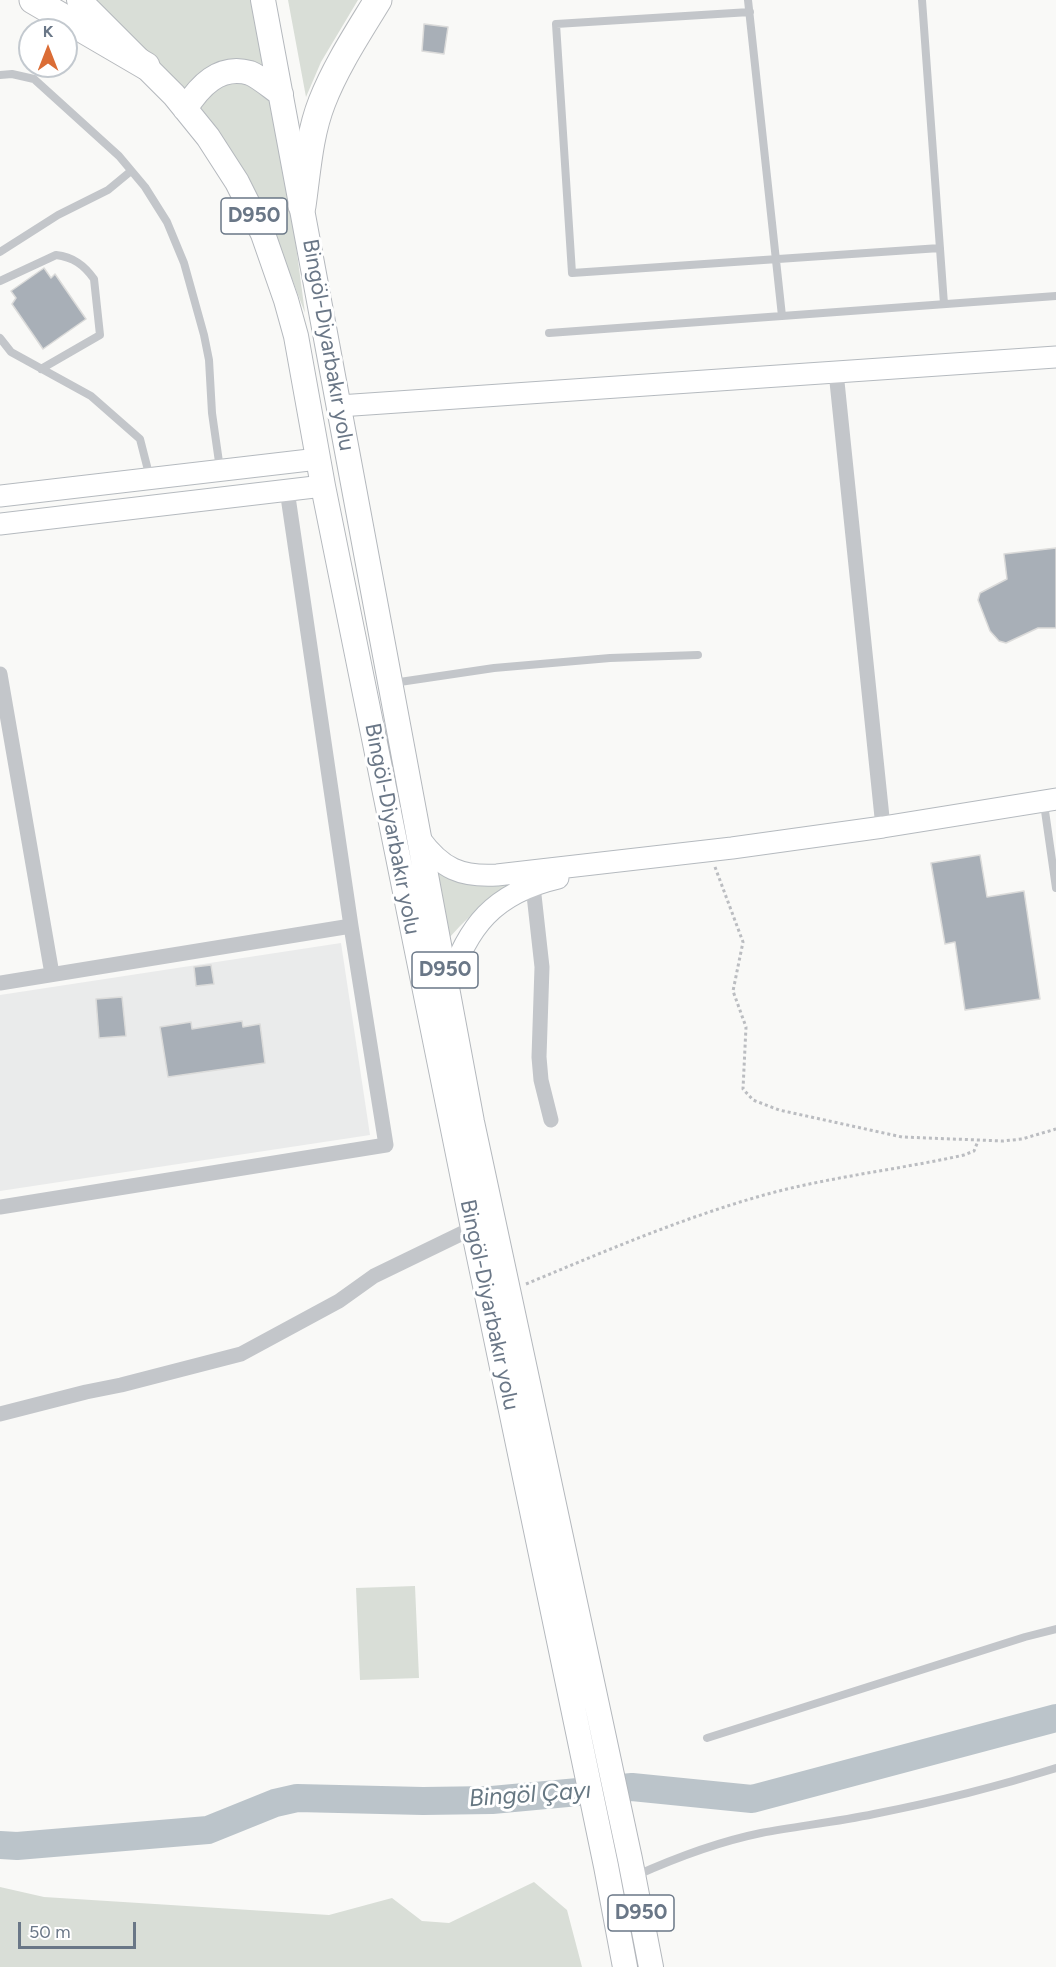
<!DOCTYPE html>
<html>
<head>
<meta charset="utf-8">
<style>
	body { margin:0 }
	#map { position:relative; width:1056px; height:1967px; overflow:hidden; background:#f9f9f7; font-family:Figtree,sans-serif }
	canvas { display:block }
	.north { position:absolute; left:18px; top:18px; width:60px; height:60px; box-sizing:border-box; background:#fff; border:2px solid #c3c9cf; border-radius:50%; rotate:0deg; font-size:16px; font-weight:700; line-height:24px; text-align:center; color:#6a7787 }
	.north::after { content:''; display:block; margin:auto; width:21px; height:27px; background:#db6d36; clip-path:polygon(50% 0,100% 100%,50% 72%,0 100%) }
	.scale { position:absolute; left:18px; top:1922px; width:118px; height:27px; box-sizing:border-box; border:3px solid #6a7787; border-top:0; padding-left:8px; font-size:18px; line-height:21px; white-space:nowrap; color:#6a7787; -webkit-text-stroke:4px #fff; paint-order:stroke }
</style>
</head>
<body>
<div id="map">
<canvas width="1056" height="1967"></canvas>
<div class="north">K</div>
<div class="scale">50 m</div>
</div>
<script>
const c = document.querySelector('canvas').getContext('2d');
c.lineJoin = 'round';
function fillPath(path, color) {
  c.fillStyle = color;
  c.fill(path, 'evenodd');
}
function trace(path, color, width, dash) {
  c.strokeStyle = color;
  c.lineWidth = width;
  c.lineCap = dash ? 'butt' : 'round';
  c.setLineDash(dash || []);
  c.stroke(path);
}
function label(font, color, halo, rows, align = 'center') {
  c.font = font + ' Figtree,sans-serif';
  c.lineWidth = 6;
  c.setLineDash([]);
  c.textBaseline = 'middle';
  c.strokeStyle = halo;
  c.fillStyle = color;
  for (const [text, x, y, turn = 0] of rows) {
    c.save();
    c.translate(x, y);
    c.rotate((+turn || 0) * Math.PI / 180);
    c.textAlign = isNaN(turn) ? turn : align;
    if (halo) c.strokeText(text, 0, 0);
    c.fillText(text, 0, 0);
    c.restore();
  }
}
fillPath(new Path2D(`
	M341,943L370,1135L0,1191V995Z`), '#eaebeb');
fillPath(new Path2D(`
	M93,0H252L290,201L305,313L268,216L250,181L227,144Z
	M288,0H358L321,62L306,97Z
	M435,870L536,877C494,895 480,904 449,938Z
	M415,1586L419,1678L360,1680L356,1588Z
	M534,1882L567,1910L582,1967H0V1887L44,1897L329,1915L392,1898L422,1921L449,1923Z`), '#d9ded7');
trace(new Path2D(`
	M0,1845L17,1846L208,1830L275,1803L297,1798L423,1801L492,1800L632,1787L752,1799L1056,1718`), '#bbc4ca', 28);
const building = new Path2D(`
	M424,24L448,27L444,54L422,51Z
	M44,268L51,278L55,274L86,319L43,349L12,304L16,298L11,291Z
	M1056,548V628H1038L1006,643L999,641L990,631L978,600L980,593L1007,579L1004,554Z
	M980,855L987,897L1024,891L1040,999L965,1010L955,942L945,944L931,863Z
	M211,965L214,984L196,986L194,967Z
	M122,997L126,1036L99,1038L96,999Z
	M242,1021L243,1027L260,1024L265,1063L168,1077L160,1027L191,1022L192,1029Z`);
fillPath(building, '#a8afb7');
trace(building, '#dbdbda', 1.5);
const secondary = new Path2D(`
	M339,406L1056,357
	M0,496L318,459
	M0,524L323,486
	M420,839C442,869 461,877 497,875L732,848L883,827L1056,799
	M448,986C467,926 494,893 558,878`);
const primary = new Path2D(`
	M79,0L174,95L208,137L237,182L263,234L286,300L296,336L323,486L473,1228L606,1866L625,1967
	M263,0L472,1122L630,1859L651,1967
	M185,109C199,87 219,64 250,73C260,77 272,88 281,94`);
const highway = new Path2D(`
	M33,0L146,66
	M302,206C307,171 309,135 322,102C336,66 358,33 378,0`);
trace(secondary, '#b5babf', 23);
trace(primary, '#b4b8bd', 26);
trace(highway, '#b6b9bd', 29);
trace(new Path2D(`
	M715,867L743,942L733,991L746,1027L743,1089L753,1100L779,1110L902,1137L1003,1141L1022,1139L1056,1129
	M526,1284C608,1250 689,1215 775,1192C837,1176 901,1169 964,1155L974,1151L978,1141`), '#bbbdc1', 3, [3, 3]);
trace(new Path2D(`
	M748,0L782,316
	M922,0L944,304
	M750,12L556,24L572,273L940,248
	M0,75L12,74L34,79L119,156L145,187L167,222L184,263L204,335L209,360L212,413L220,469
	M0,252L58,215L108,190L131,171
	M0,281L56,255C73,257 84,265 94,279L100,335L41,369
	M549,333L1056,296
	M0,338L11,352L91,396L140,439L150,478
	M393,683L494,668L610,658L698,655
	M1044,804L1056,888
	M707,1738L1025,1637L1056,1629
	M635,1876C675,1858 717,1842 761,1833C798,1826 836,1822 874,1814C935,1802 996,1787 1056,1768`), '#c3c6ca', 8);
trace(new Path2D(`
	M836,372L883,827
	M0,674L52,974
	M533,886L542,967L539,1057L541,1080L551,1120
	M0,983L351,926
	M0,1207L386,1145L351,926L287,490
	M0,1414L86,1392L121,1385L241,1354L339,1301L374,1276L473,1228`), '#c3c6ca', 15);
trace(secondary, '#fff', 21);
trace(primary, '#fff', 24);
trace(highway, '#fff', 27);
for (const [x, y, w] of [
	[254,216,66],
	[445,970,66],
	[641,1913,66]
]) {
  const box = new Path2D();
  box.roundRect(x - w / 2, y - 18, w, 36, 4.5);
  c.fillStyle = '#fff';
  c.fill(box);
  trace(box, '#6a7787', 1.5);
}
label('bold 21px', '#6a7787', null, [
	["D950",254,216],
	["D950",445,970],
	["D950",641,1913]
]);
label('22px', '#6a7787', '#fff', [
	["Bingöl-Diyarbakır yolu",328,345,80],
	["Bingöl-Diyarbakır yolu",392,829,79],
	["Bingöl-Diyarbakır yolu",489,1305,78]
]);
label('italic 24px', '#667782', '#fff', [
	["Bingöl Çayı",530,1795,-4]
]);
</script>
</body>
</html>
